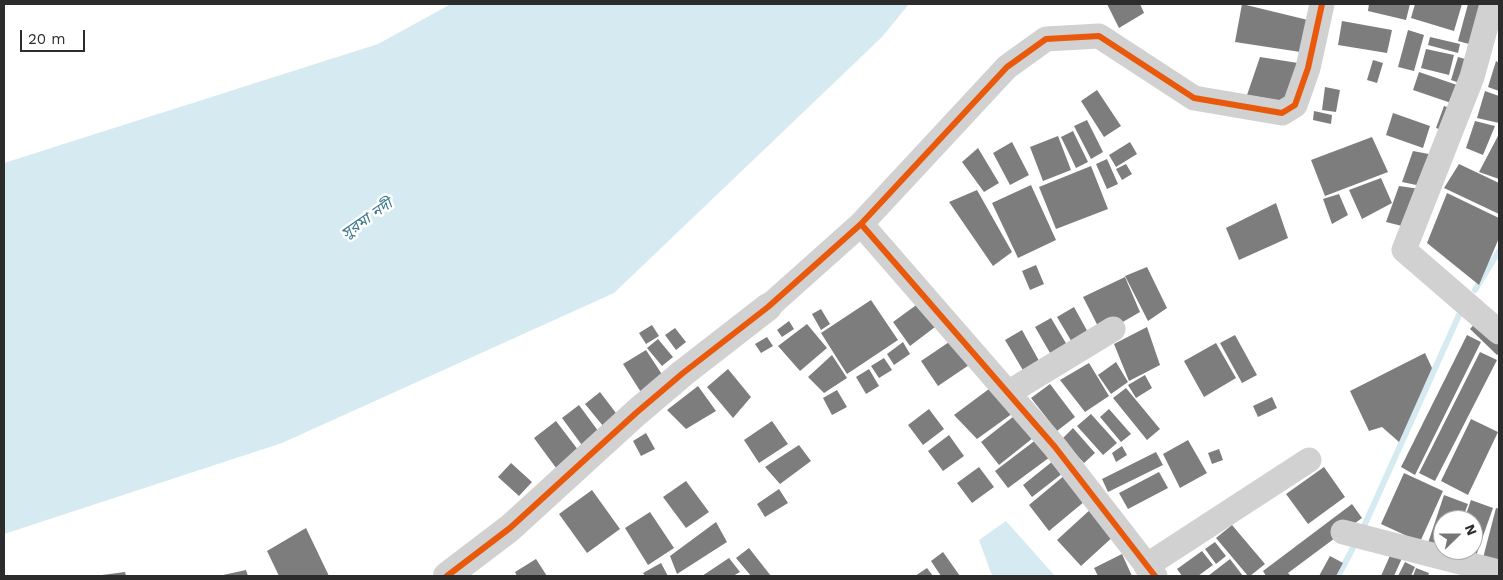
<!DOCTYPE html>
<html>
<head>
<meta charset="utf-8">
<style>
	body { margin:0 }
	#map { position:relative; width:1503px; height:580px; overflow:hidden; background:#fff; font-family:"Work Sans",sans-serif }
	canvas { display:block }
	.frame { position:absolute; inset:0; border:5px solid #2c2c2c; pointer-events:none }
	.north { position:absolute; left:1433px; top:510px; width:50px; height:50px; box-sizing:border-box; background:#fff; border:1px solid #ababab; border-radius:50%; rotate:68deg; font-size:14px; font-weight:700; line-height:20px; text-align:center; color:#2c2c2c }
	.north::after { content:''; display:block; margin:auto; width:18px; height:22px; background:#767676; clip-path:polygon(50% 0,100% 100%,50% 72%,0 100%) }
	.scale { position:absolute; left:20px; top:30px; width:65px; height:22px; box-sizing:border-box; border:2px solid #2c2c2c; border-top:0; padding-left:6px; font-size:15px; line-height:18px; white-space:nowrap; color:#2c2c2c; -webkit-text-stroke:4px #fff; paint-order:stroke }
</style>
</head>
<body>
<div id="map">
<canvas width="1503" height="580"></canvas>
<div class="frame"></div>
<div class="north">N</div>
<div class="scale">20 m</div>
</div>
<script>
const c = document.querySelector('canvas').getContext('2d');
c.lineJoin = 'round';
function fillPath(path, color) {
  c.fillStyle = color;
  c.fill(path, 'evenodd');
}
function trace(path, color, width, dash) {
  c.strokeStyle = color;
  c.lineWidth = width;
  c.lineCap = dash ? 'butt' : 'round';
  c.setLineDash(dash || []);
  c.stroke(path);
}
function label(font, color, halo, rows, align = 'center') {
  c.font = font + ' "Work Sans","Noto Sans Bengali",sans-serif';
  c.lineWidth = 5;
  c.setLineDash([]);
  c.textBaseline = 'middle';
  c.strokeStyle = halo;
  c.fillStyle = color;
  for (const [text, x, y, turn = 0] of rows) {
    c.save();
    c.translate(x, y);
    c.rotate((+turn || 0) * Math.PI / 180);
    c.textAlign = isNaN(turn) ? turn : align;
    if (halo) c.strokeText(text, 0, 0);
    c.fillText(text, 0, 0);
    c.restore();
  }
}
fillPath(new Path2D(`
	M451,4H909L882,37L614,293L282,443L4,534V163L378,44Z
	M1006,521L1055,576H994L991,573L979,540Z`), '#d6eaf1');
trace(new Path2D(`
	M1475,290L1499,251
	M1365,524L1459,315
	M1338,576L1354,546`), '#d6eaf1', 6);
fillPath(new Path2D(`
	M1107,4H1140L1144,13L1119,28Z
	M1242,4L1312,21L1307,53L1235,42Z
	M1369,4H1410L1406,20L1368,11Z
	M1415,4H1462L1454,31L1411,18Z
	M1468,4H1491L1480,47L1458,41Z
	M1342,21L1392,30L1387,53L1338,45Z
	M1408,30L1424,35L1414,71L1398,67Z
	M1430,37L1460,44L1458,53L1428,45Z
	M1426,49L1454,55L1449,75L1421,68Z
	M1260,57L1298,63L1289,102L1247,95Z
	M1458,57L1472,61L1465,85L1451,80Z
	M1373,60L1383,63L1377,83L1367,80Z
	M1496,61L1499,63V91L1488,87Z
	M1419,72L1463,87L1457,105L1413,90Z
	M1325,87L1340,90L1336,112L1322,110Z
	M1097,90L1121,126L1104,137L1081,101Z
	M1485,91L1499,96V123L1477,118Z
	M1444,106L1456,110L1448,132L1436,128Z
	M1314,111L1332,115L1331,124L1313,120Z
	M1393,113L1430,126L1423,148L1386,135Z
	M1087,120L1103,152L1091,159L1074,126Z
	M1475,121L1495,126L1483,155L1466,148Z
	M1073,131L1088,162L1076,168L1061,137Z
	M1499,134V179L1479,172Z
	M1058,136L1071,170L1043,181L1030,147Z
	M1372,137L1388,172L1325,196L1311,160Z
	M1012,142L1029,175L1010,185L993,153Z
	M1130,142L1137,154L1116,167L1109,155Z
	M978,148L999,183L984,192L962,162Z
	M1413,151L1439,156L1426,187L1402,182Z
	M1107,159L1118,184L1107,189L1096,164Z
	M1126,164L1132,174L1122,180L1116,169Z
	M1459,164L1499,183V214L1444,188Z
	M1091,166L1108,209L1056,229L1039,187Z
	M1381,178L1392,203L1362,219L1349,190Z
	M1031,185L1056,240L1018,258L992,203Z
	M1399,186L1427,190L1414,229L1386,222Z
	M977,190L1012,252L993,266L949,202Z
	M1447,193L1499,218V238L1479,285L1427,243Z
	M1339,194L1348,215L1332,224L1323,199Z
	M1276,203L1288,238L1239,260L1226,228Z
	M1036,265L1044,284L1030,290L1022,271Z
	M1147,267L1167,308L1148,321L1125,276Z
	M1125,277L1140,312L1102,334L1083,297Z
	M871,300L898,340L847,374L821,333Z
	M919,303L935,327L910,346L893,322Z
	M1074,307L1095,345L1079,354L1057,317Z
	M821,309L830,324L821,330L812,314Z
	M1051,318L1073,355L1057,365L1035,327Z
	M1479,319L1499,339V353L1497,355L1470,329Z
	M789,321L794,329L782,337L777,330Z
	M807,324L827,348L800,371L778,346Z
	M652,325L659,336L646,344L639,333Z
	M1147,327L1160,365L1129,381L1114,344Z
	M675,328L686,342L676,350L665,335Z
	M1022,330L1043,368L1027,377L1005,340Z
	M1235,335L1257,375L1242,383L1220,343Z
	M1467,335L1481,342L1415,475L1401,467Z
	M767,337L773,346L761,353L755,344Z
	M955,338L972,363L938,386L921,361Z
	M658,339L673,357L662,366L647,348Z
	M903,342L910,354L894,365L887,354Z
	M1216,343L1236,378L1204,397L1184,361Z
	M646,350L667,382L644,397L623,364Z
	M1480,352L1497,360L1435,481L1419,473Z
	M1425,353L1432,368L1399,442L1382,427L1369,431L1350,391Z
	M832,355L847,378L824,393L808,377Z
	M884,358L892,370L879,378L871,366Z
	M1116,362L1128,382L1111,394L1098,375Z
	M1089,363L1109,396L1085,412L1060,380Z
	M728,369L751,397L733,418L707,387Z
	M869,369L879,386L866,394L856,377Z
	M1145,375L1152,388L1136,398L1128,385Z
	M997,383L1020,408L977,439L954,415Z
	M1050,384L1075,417L1057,431L1031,398Z
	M698,386L716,411L686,429L667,410Z
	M1126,388L1160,429L1147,440L1113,398Z
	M837,390L847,407L832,415L823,398Z
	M600,392L622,421L608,432L585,404Z
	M1272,397L1277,408L1258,417L1253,406Z
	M579,405L604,439L587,452L562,418Z
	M929,409L944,429L923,445L908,425Z
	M1023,409L1043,430L999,465L981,442Z
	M1109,409L1131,434L1121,442L1100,417Z
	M1091,414L1117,443L1103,455L1077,426Z
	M1471,419L1498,432L1468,495L1441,481Z
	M556,421L585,459L562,476L534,438Z
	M772,421L788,444L759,463L744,440Z
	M1073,428L1095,453L1084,463L1062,439Z
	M646,433L655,449L641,456L633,441Z
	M949,435L964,456L943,471L928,451Z
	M1037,439L1050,457L1008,488L995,471Z
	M1188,440L1207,473L1180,488L1163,454Z
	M799,445L811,461L780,484L765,467Z
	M1122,446L1127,455L1116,462L1112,453Z
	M1219,449L1223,460L1212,464L1208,453Z
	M1156,452L1163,465L1108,492L1102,479Z
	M1053,461L1063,473L1032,497L1023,485Z
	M511,463L532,482L519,496L498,477Z
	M979,467L994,487L972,503L957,483Z
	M1324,467L1345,497L1308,524L1286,494Z
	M1159,472L1168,488L1128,509L1119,493Z
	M1404,473L1443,491L1420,542L1381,524Z
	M1065,475L1085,501L1049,531L1029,505Z
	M686,481L709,512L686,528L663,497Z
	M779,489L788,503L765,517L757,504Z
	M592,490L620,529L587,553L559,514Z
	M1444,495L1468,504L1462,520H1443V548L1428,543Z
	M1471,500L1493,508L1476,556L1458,550H1473V520H1464Z
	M1352,504L1362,518L1288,573L1291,576H1266L1263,571Z
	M1092,508L1116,534L1081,566L1057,540Z
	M1496,508L1499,509V562L1483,558Z
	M650,512L674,548L648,565L625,528Z
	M716,522L727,542L677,574L670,556Z
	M1232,525L1265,564L1250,576H1248L1216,538Z
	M306,528L329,576H279L267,551Z
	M1215,542L1226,556L1216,564L1205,549Z
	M749,548L771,576H751L736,558Z
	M1202,551L1213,565L1198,576H1182L1177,569Z
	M1392,551L1403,556L1394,576H1381Z
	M943,552L960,576H941L931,561Z
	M1122,554L1132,576H1098L1094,568Z
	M1330,556L1343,563L1336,576H1319Z
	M729,558L740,572L733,576H702Z
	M536,559L547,576H517L515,572Z
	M1230,559L1243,576H1208Z
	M1405,562L1415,567L1411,576H1398Z
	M661,563L668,576H645L643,573Z
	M927,568L933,576H915Z
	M1416,568L1429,573L1428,576H1413Z
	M246,570L248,576H223V575Z
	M125,572L126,576H102V575Z`), '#7d7d7d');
trace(new Path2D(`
	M1492,4L1472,77L1404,250L1499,332
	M861,224L1055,447L1155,576
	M768,307L861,224L1007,67L1046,39L1099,36L1194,98L1282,113L1295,105L1308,68L1322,4
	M1008,393L1113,329
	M1343,532L1499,572
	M1146,566L1309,460`), '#d1d1d1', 25);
trace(new Path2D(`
	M447,576L510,528L636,413L683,373L768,307`), '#d1d1d1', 28);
trace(new Path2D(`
	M861,224L1055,447L1155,576
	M447,576L510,528L636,413L683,373L768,307L861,224L1007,67L1046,39L1099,36L1194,98L1282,113L1295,105L1308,68L1322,4`), '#e8590c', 6);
label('italic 15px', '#3a788e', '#fff', [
	["সুরমা নদী",367,219,-35]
]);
</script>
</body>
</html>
